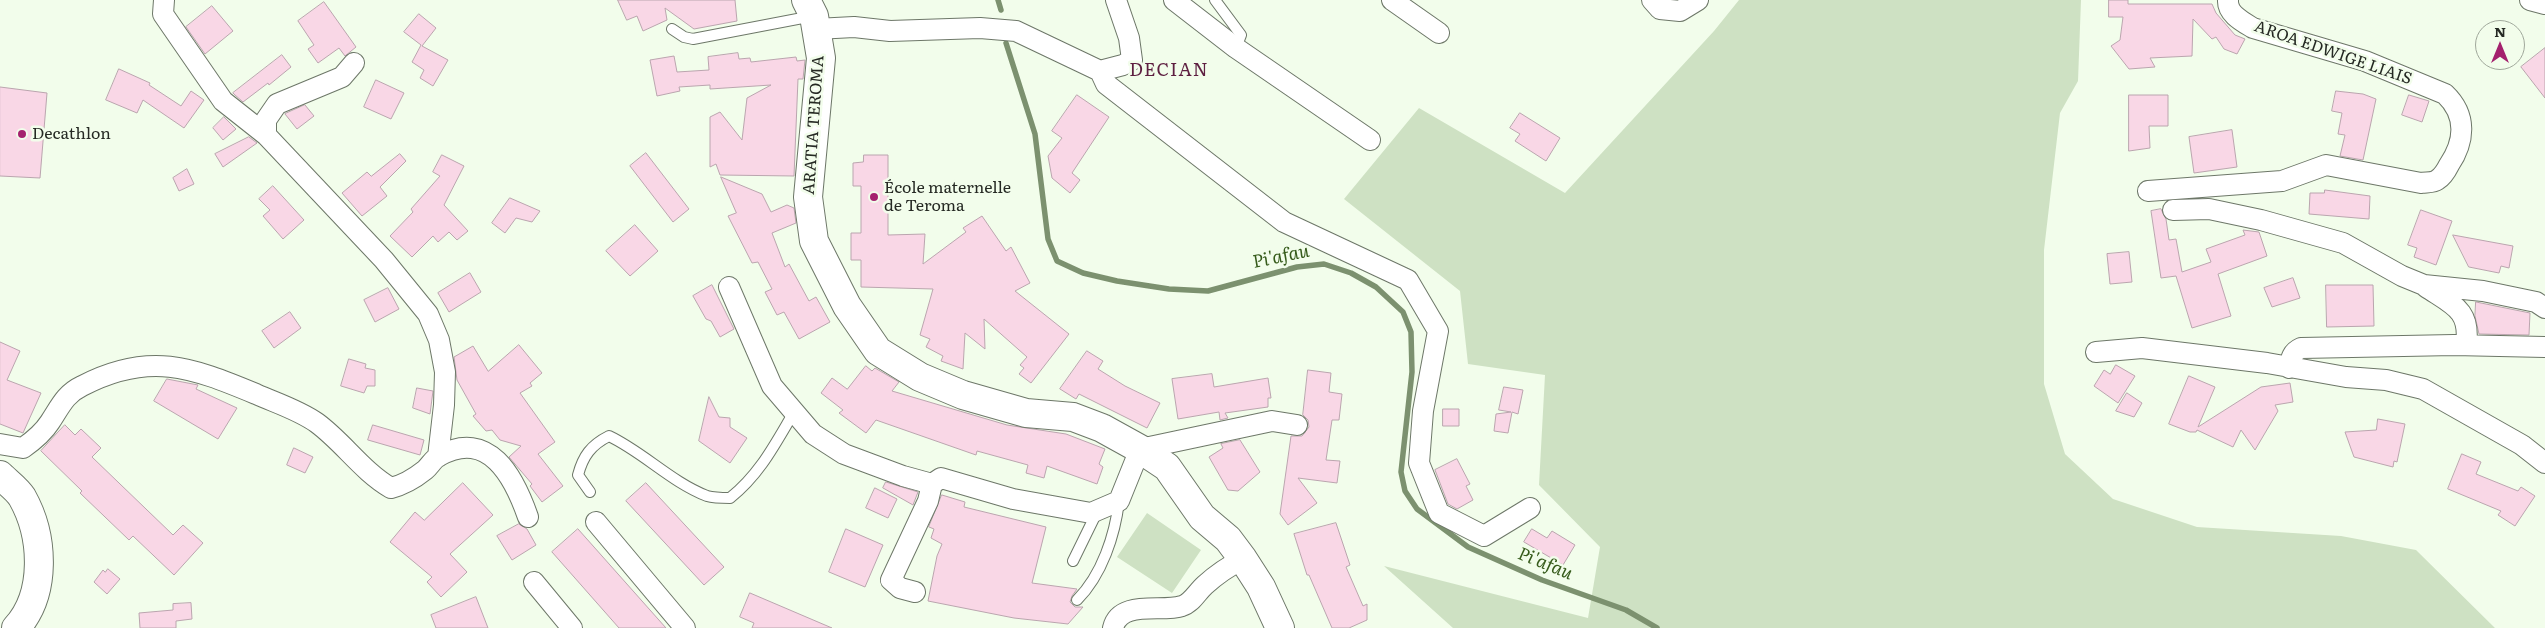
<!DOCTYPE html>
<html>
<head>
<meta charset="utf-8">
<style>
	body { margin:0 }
	#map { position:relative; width:2545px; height:628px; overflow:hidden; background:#f2fdeb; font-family:Literata,serif }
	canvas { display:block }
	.north { position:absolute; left:2475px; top:20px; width:50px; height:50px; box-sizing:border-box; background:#f2fdeb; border:1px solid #a0a89b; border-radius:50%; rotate:0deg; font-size:14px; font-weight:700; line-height:20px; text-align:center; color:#252923 }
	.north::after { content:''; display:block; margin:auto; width:18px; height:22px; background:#a4216e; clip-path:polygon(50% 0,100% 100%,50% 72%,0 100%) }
</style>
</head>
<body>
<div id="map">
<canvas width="2545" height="628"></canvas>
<div class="north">N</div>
</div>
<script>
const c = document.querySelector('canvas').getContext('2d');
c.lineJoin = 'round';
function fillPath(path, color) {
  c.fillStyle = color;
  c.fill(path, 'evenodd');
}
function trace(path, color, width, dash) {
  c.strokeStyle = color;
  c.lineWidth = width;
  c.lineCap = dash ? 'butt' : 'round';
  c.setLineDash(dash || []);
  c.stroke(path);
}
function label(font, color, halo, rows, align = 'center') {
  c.font = font + ' Literata,serif';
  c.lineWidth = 5;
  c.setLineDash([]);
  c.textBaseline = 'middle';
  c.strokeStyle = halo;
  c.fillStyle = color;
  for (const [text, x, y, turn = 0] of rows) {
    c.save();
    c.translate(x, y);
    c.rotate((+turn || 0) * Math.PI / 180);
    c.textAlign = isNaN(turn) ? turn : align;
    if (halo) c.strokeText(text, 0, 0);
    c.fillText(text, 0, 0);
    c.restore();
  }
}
fillPath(new Path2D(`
	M1739,0H2081L2078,81L2060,113L2044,250V384L2065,454L2113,499L2197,527L2341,536L2416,550L2495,628H1453L1384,566L1588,618L1600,547L1539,485L1545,375L1468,364L1460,291L1344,199L1419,108L1565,193L1714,31Z
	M1147,513L1201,550L1172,593L1117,557Z`), '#cee1c3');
trace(new Path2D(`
	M998,0L1001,10
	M1006,43L1035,134L1048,239L1057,261L1083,273L1117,281L1169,289L1208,291L1297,267L1324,264L1351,273L1376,287L1403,312L1411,332L1412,372L1401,472L1405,491L1417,509L1468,547L1542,580L1626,610L1657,628`), '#7c916f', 5.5);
const building = new Path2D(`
	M618,0H735L737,21L694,29L665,8L667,20L643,31L637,16L627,20Z
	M2109,0H2128V4H2212L2216,13L2235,35L2245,39L2237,54L2224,49L2216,37L2212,39L2193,19L2192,56L2150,58L2155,67L2129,69L2111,46L2120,40L2123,17H2109Z
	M324,2L356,47L345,56L339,48L318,63L308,49L314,45L298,21Z
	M212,6L233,31L205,54L186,27Z
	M419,14L436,28L422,46L448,60L433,86L420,78L424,70L412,62L421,45L404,32Z
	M2545,48V98L2521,67Z
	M738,53L739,59L750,58L751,62L796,57L797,61L805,60L803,79H798L794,176L720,175L716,164L710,167V117L720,112L742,140L747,98L771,85L710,89V85L679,87L680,91L657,96L650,60L674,56L677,72L709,70L708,57Z
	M282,55L291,67L269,85L268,83L243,102L235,95L233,93Z
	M119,69L150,83L149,85L181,106L191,91L204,100L184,128L143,100L137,113L106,100Z
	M376,80L404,93L391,119L364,107Z
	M0,87L47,93L40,178L0,176Z
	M2336,91L2363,94L2376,99L2363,160L2340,156L2345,135L2338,134L2342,113L2332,111Z
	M1077,95L1109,117L1072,173L1080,180L1070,193L1052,178L1048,156L1062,138L1052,131Z
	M2129,95H2168V126H2149L2150,148L2129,151Z
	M2409,95L2429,101L2422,122L2402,115Z
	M305,105L314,116L297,129L285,114Z
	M1520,113L1560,138L1546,161L1515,141L1520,134L1510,128Z
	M224,117L236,129L223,140L213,128Z
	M2232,130L2237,167L2194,173L2189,137Z
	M249,137L257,143L223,167L215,154Z
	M646,153L689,209L673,222L630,166Z
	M400,154L406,161L380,187L387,196L362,216L342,193L367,172L371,176Z
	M442,155L464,166L444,205L468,231L457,240L449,232L438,242L433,236L412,257L390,236L413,212L411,209L440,176L433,172Z
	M864,155H888V235L925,234L923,264L966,232L963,228L982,216L1006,251L1011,247L1030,283L1015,291L1069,334L1031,383L1019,374L1024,368L1020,365L1027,357L984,319L985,349L965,333L963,369L941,361L943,356L926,347L930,339L920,335L933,289L861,287V260H851V233H861V186H853V163L863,162Z
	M187,169L194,184L179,191L173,178Z
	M721,177L762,194L771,212L787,205L794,208L796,223L772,233L785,267L789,264L809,301L816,297L830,322L799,339L784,312L777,315L765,292L772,289L758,262L752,263L728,216L736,213Z
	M273,186L304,220L283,239L263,216L270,210L259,199Z
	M2325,190L2370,196L2369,219L2309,214L2310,193H2324Z
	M510,198L540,211L532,222L516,218L505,233L492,223Z
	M2161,209L2166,219L2169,240L2176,239L2182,272L2211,262L2206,249L2245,235L2243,230L2259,232L2267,256L2218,274L2231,316L2192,328L2176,276L2161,278L2151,211Z
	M2421,210L2452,221L2436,265L2414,257L2417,248L2408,245Z
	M635,225L658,251L630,276L606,251Z
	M2453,235L2513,246L2509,268L2501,266L2499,273L2469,267Z
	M2129,252L2132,282L2110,284L2107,254Z
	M470,273L481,292L449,312L438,293Z
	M2293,278L2300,298L2272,307L2264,288Z
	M712,285L734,329L720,337L711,321L706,319L693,296Z
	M2326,285H2373L2374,326L2327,327Z
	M388,288L399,309L375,322L364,300Z
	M2476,302L2530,313L2529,335L2479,334L2475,316Z
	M290,312L301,328L274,348L262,331Z
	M0,342L20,351L7,380L41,393L23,433L0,424Z
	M519,345L542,373L530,383L532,386L520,393L555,442L538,454L563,486L542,502L530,486L532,484L509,457L521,446L500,440L492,430L486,431L473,416L476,414L457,380L454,357L473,346L488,371Z
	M1087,351L1103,361L1098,369L1125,386L1160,403L1147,428L1079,394L1076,399L1060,389Z
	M349,359L366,364L365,368L375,370V386H367L364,393L341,386Z
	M2116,365L2135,376L2118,403L2094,386L2104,370L2110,374Z
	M866,366L872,371L875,368L899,382L892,391L1007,425L1066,434L1105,449L1099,464L1103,467L1097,484L1047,466L1044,478L1026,473L1028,465L977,451L976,455L876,420L866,433L839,413L843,410L821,393L832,378L847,389Z
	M1308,370L1331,373L1329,392L1342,394L1339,420H1332L1326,460L1340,461L1337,483L1298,478L1317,503L1288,525L1280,514L1291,436H1302L1309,427L1308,420L1303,415Z
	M1212,374L1214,387L1268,378L1271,398H1268V407L1225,413L1228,418L1220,420L1219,412L1178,419L1172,379Z
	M2189,376L2215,387L2198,427L2261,387L2290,383L2293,402L2275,405L2278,411L2255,450L2241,430L2233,447L2197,430L2196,432H2190L2169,424Z
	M167,379L198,385L196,389L237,408L218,439L154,401Z
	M1504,387L1523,390L1518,414L1512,412L1508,433L1494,431L1496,414L1511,412L1499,410Z
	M417,388L433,391L430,414L413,408Z
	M2127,393L2142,403L2134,417L2116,411Z
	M709,397L719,417L730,418V427L747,438L730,463L699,441Z
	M1443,409H1459V426H1443Z
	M2378,419L2405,424L2397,462L2394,461L2393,467L2354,457L2345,432L2376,430Z
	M65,425L75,435L81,429L101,448L92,457L173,535L183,525L203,543L174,575L133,536L129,540L80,493L82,491L41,451Z
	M373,425L424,440L420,455L368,440Z
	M1240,440L1260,472L1238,491L1228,490L1209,457L1223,448L1221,444Z
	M294,448L313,457L305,473L287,465Z
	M2462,454L2481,462L2476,474L2518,491L2521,487L2535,496L2515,526L2498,515L2501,511L2448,489Z
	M1457,459L1470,484L1466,486L1473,500L1457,509L1448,504L1435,470Z
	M886,482L918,492L913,505L883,488Z
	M463,483L493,515L450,554L467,572L441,597L427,582L432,577L390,542L415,512L424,520Z
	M646,483L724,567L704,585L626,501Z
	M875,488L897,499L888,518L866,508Z
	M942,495L965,502L964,507L1046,527L1032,583L1077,589L1072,596L1070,602L1075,607H1083L1068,624L1014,618L928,601L937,556L942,544L931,538L934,529L929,527Z
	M1336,523L1350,565L1346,567L1363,606L1367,604V620L1349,628H1332L1309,575H1307L1294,534Z
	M519,524L527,529L536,545L512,560L497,536Z
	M578,529L666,628H619L552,552Z
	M846,529L883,545L865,587L829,572Z
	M1532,529L1547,538L1552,531L1575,545L1563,565L1524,542Z
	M108,569L120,579L107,594L94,582L103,570L105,572Z
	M750,593L832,628H752L754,623L740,617Z
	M476,597L488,628H436L431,615Z
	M191,603L192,619L176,621V628H140L139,613L173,610V604Z`);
fillPath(building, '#f9d7e6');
trace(building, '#baa5ae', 1);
const lane = new Path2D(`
	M1215,0L1241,35L1236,48
	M672,29L684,37L693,39L813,16
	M590,492L578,475C583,456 591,445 609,436C643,452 671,482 707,496C714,498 723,498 730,498C760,474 775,444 794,412
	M1073,561L1097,512
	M1077,600C1102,575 1115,535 1119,501`);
const street = new Path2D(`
	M164,0L163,14L223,101L266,135L384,260L428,314L439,340L445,372L444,405L438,457
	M1174,0L1236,48L1370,140
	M1392,0L1439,33
	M1652,0L1660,9L1680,11L1698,0
	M2530,0L2545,4
	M816,29L854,27L890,31L980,28L1016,31L1100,71L1123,65L1132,60L1129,38L1116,0
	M1100,71L1106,84L1284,222L1408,280L1438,331L1423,411L1419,463L1439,513L1484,536L1530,508
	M266,135V120L277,104L342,77L354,63
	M2148,191L2282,181L2326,165L2421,183C2426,182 2433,183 2437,180C2442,177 2446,171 2449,165C2465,141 2467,115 2445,94L2365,61L2253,28C2243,22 2227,14 2228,0
	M2173,210L2209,209L2261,220L2343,243L2402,276L2424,285L2483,291L2536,302L2545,308
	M729,287L772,386L813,434L844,454L903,476L932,484L941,478L1013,499L1091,513L1119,501L1140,449L1272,421L1297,425
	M2426,287C2453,305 2471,310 2466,345
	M2096,352L2142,348L2267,363L2346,377L2386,380L2423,389L2522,445L2545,463
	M2289,368C2291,358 2292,352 2301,348L2454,345L2545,347
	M0,444L23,448C33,441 43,433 50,422C60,407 65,394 82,386C149,351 191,367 256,394C276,403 299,410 317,423C344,443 362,471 391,488C403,485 415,478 425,470C430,466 433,459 439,456C489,428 514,477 528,517
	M596,522L685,628
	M534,582L572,628
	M915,592L900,588L891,580L928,501L932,484
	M1113,628C1120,599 1162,613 1182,606C1192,603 1197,592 1205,585C1216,575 1229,566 1243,559`);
const secondary = new Path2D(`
	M806,0L814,16L821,58L808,197L814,241L847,306L878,351L920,377L963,395L1026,413L1073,417L1102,428L1140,449L1167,467L1202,517L1228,539L1243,559L1261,587L1280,628
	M0,475C7,482 17,489 22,497C44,536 47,594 16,628`);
trace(lane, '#6d7768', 12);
trace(street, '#6d7768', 22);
trace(secondary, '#6d7768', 30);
trace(lane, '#fff', 10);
trace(street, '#fff', 20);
trace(secondary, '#fff', 28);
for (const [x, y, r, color] of [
	[22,134,5,"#a4216e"],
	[874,197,5,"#a4216e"]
]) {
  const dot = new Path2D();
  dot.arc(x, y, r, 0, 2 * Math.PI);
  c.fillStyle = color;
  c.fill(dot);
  trace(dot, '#f2fdeb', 2);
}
label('16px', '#252923', '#f2fdeb', [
	["AROA EDWIGE LIAIS",2333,53,19],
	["ARATIA TEROMA",814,125,-86]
]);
label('16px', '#252923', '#f2fdeb', [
	["Decathlon",32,134],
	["École maternelle",884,188],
	["de Teroma",884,206]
], 'left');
c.letterSpacing = '1px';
label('18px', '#5e1f41', '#f2fdeb', [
	["DECIAN",1169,71]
]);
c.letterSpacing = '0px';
label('italic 18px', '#365b1b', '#f2fdeb', [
	["Pi'afau",1281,257,-12],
	["Pi'afau",1545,564,22]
]);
</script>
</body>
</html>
